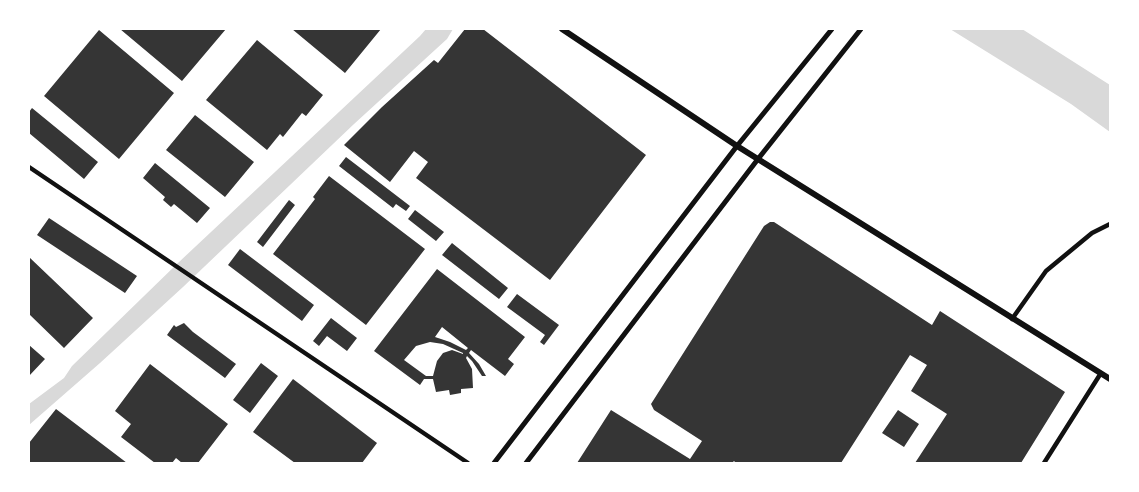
<!DOCTYPE html>
<html>
<head>
<meta charset="utf-8">
<style>
	body { margin:0 }
	#map { position:relative; width:1139px; height:492px; overflow:hidden; background:#fff; font-family:Jost,sans-serif }
	canvas { display:block }
	.frame { position:absolute; inset:0; border:30px solid #fff; pointer-events:none }
</style>
</head>
<body>
<div id="map">
<canvas width="1139" height="492"></canvas>
<div class="frame"></div>
</div>
<script>
const c = document.querySelector('canvas').getContext('2d');
c.lineJoin = 'round';
function fillPath(path, color) {
  c.fillStyle = color;
  c.fill(path, 'evenodd');
}
function trace(path, color, width, dash) {
  c.strokeStyle = color;
  c.lineWidth = width;
  c.lineCap = dash ? 'butt' : 'round';
  c.setLineDash(dash || []);
  c.stroke(path);
}
fillPath(new Path2D(`
	M426,29H453L447,39L354,124L183,287L100,363L29,425V404L64,378L72,366L179,262L420,36Z
	M950,29H1022L1110,85V132L1071,104Z`), '#d9d9d9');
fillPath(new Path2D(`
	M120,29H226L182,81Z
	M292,29H381L345,73Z
	M465,29H483L646,155L550,280L416,178L428,162L414,151L390,182L344,145L382,107L434,60L438,63Z
	M99,30L174,93L119,159L44,96Z
	M257,40L323,95L306,116L302,113L283,137L280,134L267,150L206,100Z
	M32,108L98,162L84,179L29,133V112Z
	M195,115L254,162L225,197L166,150Z
	M346,157L410,206L406,211L396,204L393,208L339,166Z
	M155,163L210,208L197,223L174,204L171,207L163,200L165,197L143,178Z
	M329,176L425,249L366,325L273,254L315,199L313,197Z
	M289,200L295,205L263,247L257,242Z
	M415,210L444,232L436,241L408,219Z
	M49,218L137,276L125,293L37,235Z
	M770,222H774L932,325L940,311L1065,392L1021,463H915L947,414L911,391L927,365L910,355L841,463H736L734,461L732,463H577L611,410L690,459L702,441L654,410L651,404L764,226Z
	M452,243L508,288L499,299L442,255Z
	M240,249L314,305L302,321L228,265Z
	M29,257L93,318L64,348L29,314Z
	M437,269L525,337L508,359L514,364L505,376L471,350L469,353L479,364L486,376H482L472,361L467,356L466,358L472,369L473,388L461,389V393L450,395L449,390L436,392L433,379H424L420,385L374,351ZM442,327L468,348L466,350L450,342L435,337ZM430,342L443,344L463,353V354L452,350L443,353L437,361L433,376H426L404,360L416,346Z
	M517,294L559,325L544,345L540,342L545,335L507,307Z
	M331,318L357,338L347,351L327,336L319,346L313,341Z
	M184,323L193,332L236,364L225,378L167,335L174,325L176,327Z
	M29,345L45,359L29,376Z
	M261,363L278,376L250,413L233,400Z
	M150,364L228,424L198,463H182L176,458L172,463H155L121,437L131,424L115,411Z
	M293,379L377,443L362,463H295L253,432Z
	M56,409L127,463H29V443Z
	M898,410L919,424L904,447L882,433Z`), '#353535');
trace(new Path2D(`
	M29,167L468,463
	M1012,319L1046,271L1092,233L1110,224
	M1044,463L1101,373`), '#111', 4.5);
trace(new Path2D(`
	M494,463L737,146L832,29
	M526,463L758,159L861,29`), '#111', 5);
trace(new Path2D(`
	M562,29L737,146L1110,379`), '#111', 6);
</script>
</body>
</html>
